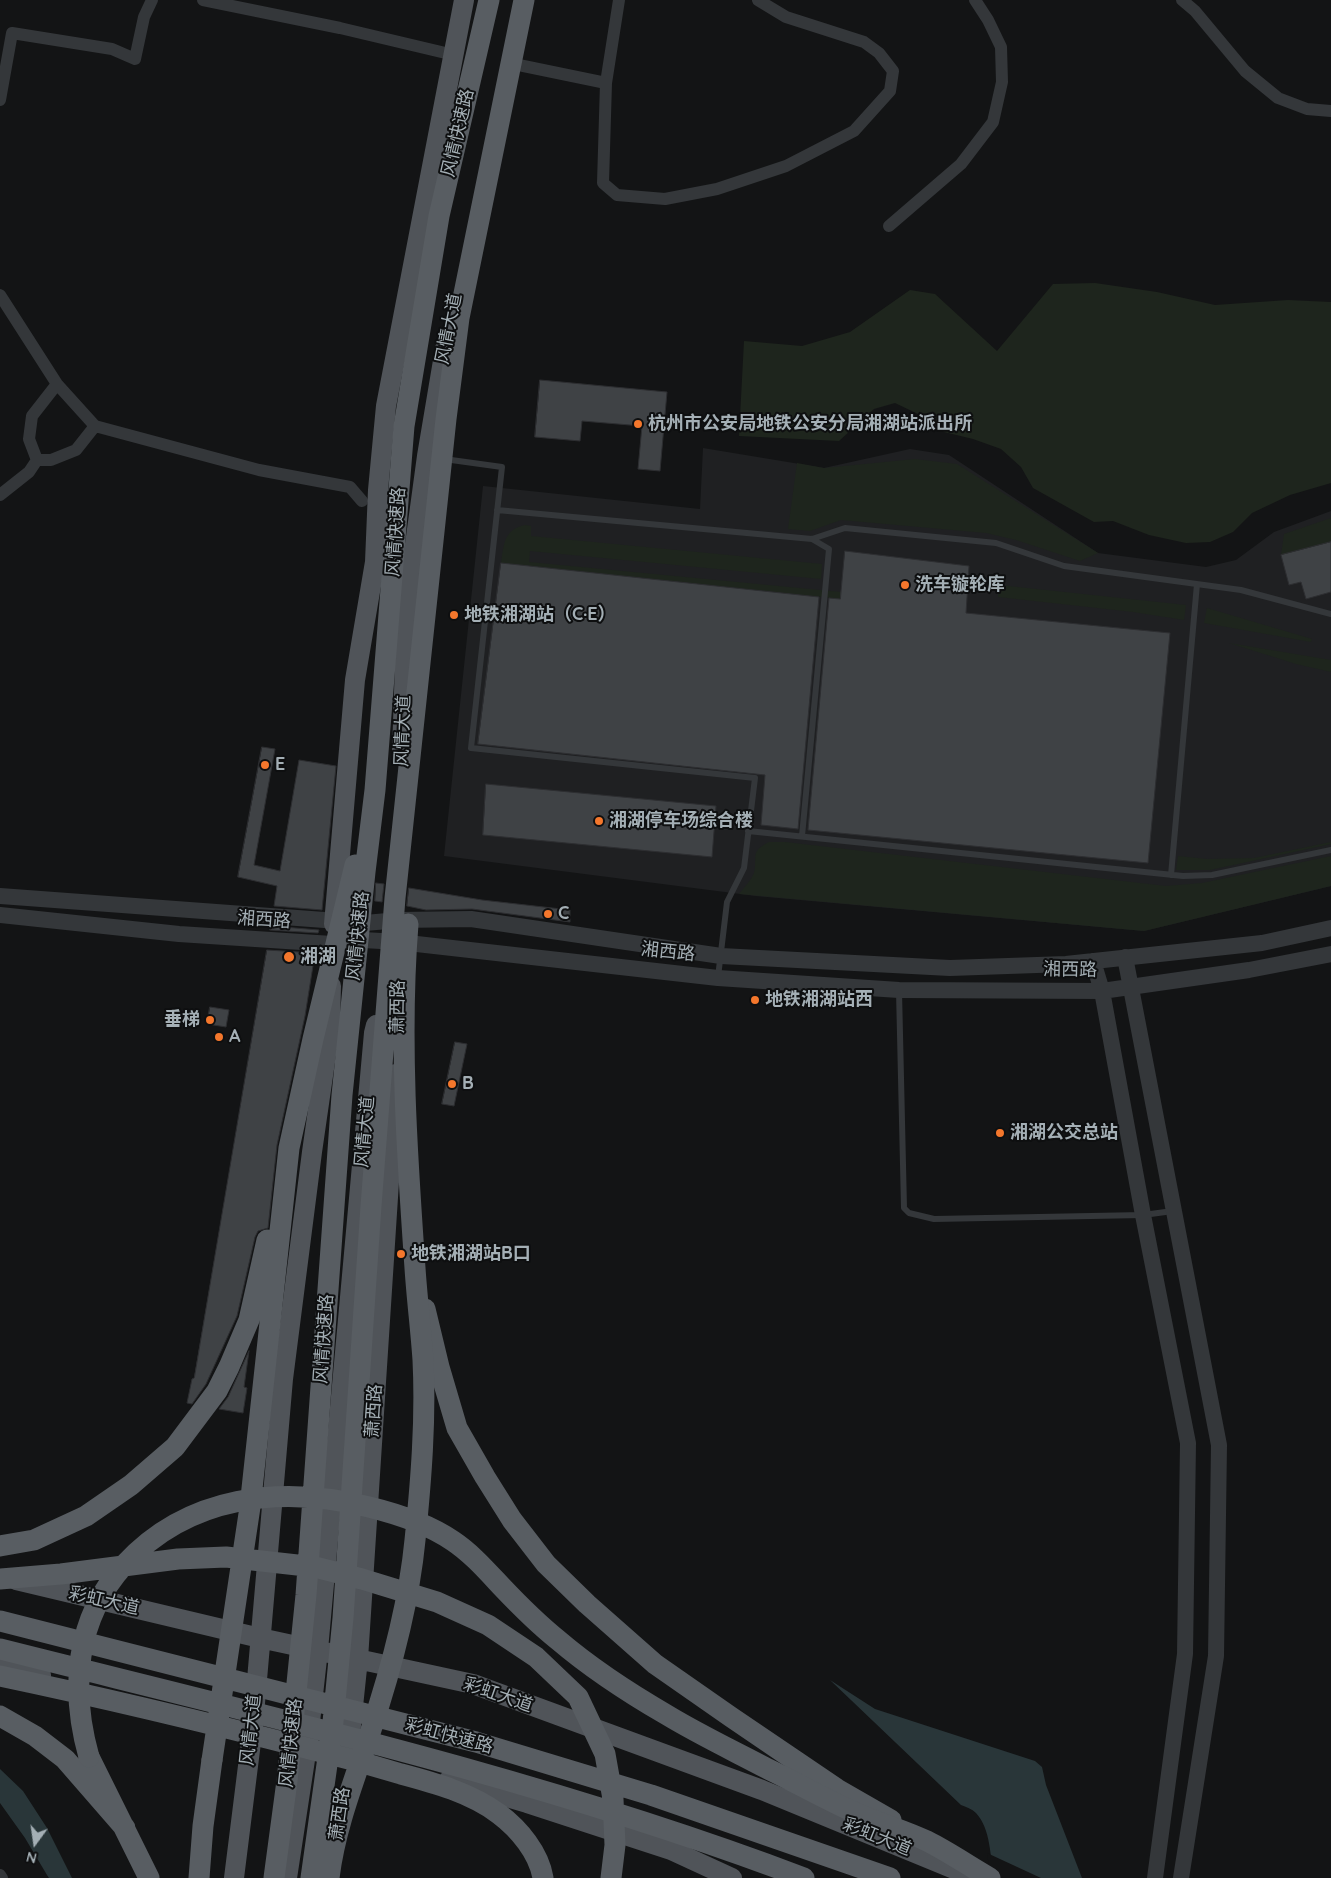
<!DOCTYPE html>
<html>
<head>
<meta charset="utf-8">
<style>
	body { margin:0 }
	#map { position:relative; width:1331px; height:1878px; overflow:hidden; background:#131415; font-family:Quicksand,sans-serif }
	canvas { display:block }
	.north { position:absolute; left:10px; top:1818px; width:50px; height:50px; -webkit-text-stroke:4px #0e0f10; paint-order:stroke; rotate:194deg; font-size:14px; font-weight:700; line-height:20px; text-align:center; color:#a4afb5 }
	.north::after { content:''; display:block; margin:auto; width:18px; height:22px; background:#a4afb5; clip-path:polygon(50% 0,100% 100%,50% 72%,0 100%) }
</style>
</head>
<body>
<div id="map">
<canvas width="1331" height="1878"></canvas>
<div class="north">N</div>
</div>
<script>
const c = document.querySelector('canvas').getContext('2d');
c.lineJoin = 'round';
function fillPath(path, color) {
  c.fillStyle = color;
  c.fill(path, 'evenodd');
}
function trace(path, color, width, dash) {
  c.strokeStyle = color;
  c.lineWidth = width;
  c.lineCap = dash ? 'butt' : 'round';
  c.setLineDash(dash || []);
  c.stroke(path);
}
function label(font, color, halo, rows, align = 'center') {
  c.font = font + ' Quicksand,"Noto Sans SC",sans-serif';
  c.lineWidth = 4;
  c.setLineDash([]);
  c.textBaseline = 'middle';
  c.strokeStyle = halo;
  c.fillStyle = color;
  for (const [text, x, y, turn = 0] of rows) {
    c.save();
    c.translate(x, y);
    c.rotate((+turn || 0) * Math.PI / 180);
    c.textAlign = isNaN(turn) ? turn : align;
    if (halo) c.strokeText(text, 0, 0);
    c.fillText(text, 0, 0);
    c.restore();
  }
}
fillPath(new Path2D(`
	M703,448L824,468L910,449L949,455L1098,553L1206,567L1236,560L1274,532L1331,511V886L1144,931L756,896L444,856L483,486L700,509Z`), '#1f2022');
fillPath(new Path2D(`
	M1095,283L1157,292L1215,305L1288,300L1331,302V483L1290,495L1252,513L1233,532L1210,542L1186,543L1149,535L1113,521L1094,522L1033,488L1021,467L1001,449L973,439L944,432L918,414L895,403L874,409L839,441L739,436L744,341L802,346L850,332L910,290L935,294L997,351L1053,284Z
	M915,459L957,464L1098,553L1080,561L1016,540L986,533L841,520L810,531L788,529L797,463L824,468Z
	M1331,518V542L1281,555L1284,534Z
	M525,525L531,526V536L822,564L821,579L530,551L529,562L841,592V599L501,563C504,545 503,530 525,525Z
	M999,585L1186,605L1184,620L1133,612L998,597Z
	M1207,608L1312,639L1311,642L1204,623Z
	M1229,643L1331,660V672L1296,664Z
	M769,842H785L1166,886L1202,883L1331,856V886L1144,931L739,894C744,888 751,880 754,873C758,857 749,852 769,842Z
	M1331,842V844L1210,870H1176L1178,856L1207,859L1254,858Z`), '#1e251d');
fillPath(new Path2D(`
	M830,1680L875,1709L1035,1761L1042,1767L1046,1785L1082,1878H994C990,1857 991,1829 976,1813C972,1809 966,1807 961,1805Z
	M0,1769L23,1791L47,1828L72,1878H49L47,1875L25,1838L0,1803Z`), '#293639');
fillPath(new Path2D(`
	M987,1853L1041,1878H991Z`), '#131415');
const building = new Path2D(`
	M540,380L667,392L660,471L638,469L642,426L582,421L580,441L535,437Z
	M1331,542V592L1306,599L1301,582L1289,585L1281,555Z
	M845,551L969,566L966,613L1170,633L1148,863L808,830L829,598L840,599Z
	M501,563L819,597L798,829L761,825L765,775L478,744Z
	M262,747L275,749L254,865L280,871L299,760L336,766L322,910L274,906L277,886L238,877Z
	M486,784L716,806L712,857L483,835Z
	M376,883L384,884L382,902L375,901Z
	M409,888L482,900L570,910V922L472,909L426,910L407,906Z
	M271,926L319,930L318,933L270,930Z
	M267,950L315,953L305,1016L277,1145L268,1228L258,1231L255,1237L237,1316L206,1384L192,1404L187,1403L192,1379L194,1378Z
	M210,1007L229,1010L226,1027L207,1024Z
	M455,1042L467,1044L454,1106L442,1104Z
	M249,1351L244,1387L247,1388L243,1413L219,1409L228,1397Z`);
fillPath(building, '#3f4245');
trace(building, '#2d2e31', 1);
trace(new Path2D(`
	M444,459L502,467L471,748L755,778L744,868L727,902L718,977
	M497,510L812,539L845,528L996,543L1064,566L1241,590L1331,614
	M748,831L1183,876L1212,875L1331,850
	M802,836L829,549L812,539
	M1171,875L1197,584
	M899,991L904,1208L909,1213L934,1219L1143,1215L1173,1211`), '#34373a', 6);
trace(new Path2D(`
	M203,0L340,28L454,55
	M619,0L606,83L603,183L617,195L665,199L717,189L786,166L854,131L890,91L893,71L879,53L864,42L786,17L758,0
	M1182,0L1195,11L1245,71L1278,98L1307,109L1331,111
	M509,63L606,83
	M0,100L12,33L112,49L135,59L144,17L152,0
	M889,226L961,164L993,122L1002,82L1001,47L988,20L975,0
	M0,295L57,384L95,426L259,470L350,487L362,501
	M37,460L29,439L32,416L57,384
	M37,460H51L76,450L95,426
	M0,495L29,472L37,460
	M0,1875L2,1878`), '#34373a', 12);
trace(new Path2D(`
	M0,896L365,923L399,920L471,919L721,956L950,968L1066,964L1262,943L1331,928
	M0,915L179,934L332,944L363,940L399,942L718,978L899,990L1102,991L1249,970L1331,954
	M1125,957L1219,1445L1216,1656L1181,1878
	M1093,961L1102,991L1143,1215L1188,1443L1185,1654L1155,1878`), '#34373a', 16);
trace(new Path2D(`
	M402,752L407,603L427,456L445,349
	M334,924L355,680L375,562L378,490L386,406L464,0
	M16,1580L260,1638L473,1684L762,1790L976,1878
	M0,1665L41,1675
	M348,1754L358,1659L396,1074
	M449,1780L527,1803L671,1850L732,1878
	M234,1878L253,1726L283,1379L312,1152L330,1027L331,986
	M287,1878L308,1740L318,1650L374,1033L376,1025`), '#505459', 20);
trace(new Path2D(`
	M425,1309L439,1367L457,1428L485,1477L512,1520L546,1564L587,1604L655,1664L731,1717L837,1789L891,1820
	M0,1716L35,1736L65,1759L125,1828
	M89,1757L149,1878
	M199,1878L203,1826L212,1760`), '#585d62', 21);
trace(new Path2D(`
	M0,1546L34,1540L86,1516L131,1485L175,1447L217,1391L229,1367L249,1320L267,1240
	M0,1579L61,1574L178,1559L226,1557L315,1567L362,1579L437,1602L488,1625L536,1657L578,1697L605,1754L613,1799L615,1845L611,1878
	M0,1621L476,1742L651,1795L890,1878
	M0,1649C270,1717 543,1779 804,1878
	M0,1676C105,1698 209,1723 314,1750C343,1757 372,1765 401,1774C435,1783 471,1793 499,1814C519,1829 539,1853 543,1878
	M89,1757C70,1689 75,1619 124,1565C188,1495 281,1485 369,1507C398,1514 428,1524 453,1541C471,1553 486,1570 501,1586C519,1605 538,1624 558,1640C592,1669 629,1693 667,1715C700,1735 734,1751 768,1769C797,1783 825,1799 854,1812C878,1823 904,1830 927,1841C949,1852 969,1866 990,1878
	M212,1760L250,1507L289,1148L313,1039L355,865
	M274,1878L287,1781L306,1595L342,1095L365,872L375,790L404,426L439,216L489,0
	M311,1878L333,1722L343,1618L371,1206L395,898L446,419L459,318L524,0
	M329,1878C335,1828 354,1781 370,1733C390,1673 409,1603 415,1540C421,1481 426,1420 423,1360C421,1330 417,1299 415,1268C407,1154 399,1038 408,924`), '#585d62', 21);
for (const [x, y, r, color] of [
	[638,424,5,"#f4772c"],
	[905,585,5,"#f4772c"],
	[454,615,5,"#f4772c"],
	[265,765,5,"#f4772c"],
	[599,821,5,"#f4772c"],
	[548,914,5,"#f4772c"],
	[289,957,6,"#f4772c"],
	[755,1000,5,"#f4772c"],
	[210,1020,5,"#f4772c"],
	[219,1037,5,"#f4772c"],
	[452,1084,5,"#f4772c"],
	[1000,1133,5,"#f4772c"],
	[401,1254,5,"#f4772c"]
]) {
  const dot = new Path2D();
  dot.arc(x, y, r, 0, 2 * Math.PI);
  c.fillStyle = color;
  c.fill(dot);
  trace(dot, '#0e0f10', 2);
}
label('18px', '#a4afb5', '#0e0f10', [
	["风情快速路",458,133,-77],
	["风情大道",449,329,-79],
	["风情快速路",396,532,-86],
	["风情大道",403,731,-88],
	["湘西路",264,920,4],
	["风情快速路",358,936,-84],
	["湘西路",668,952,6],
	["湘西路",1070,970,1],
	["萧西路",398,1007,-89],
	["风情大道",365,1132,-85],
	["风情快速路",324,1339,-86],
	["萧西路",374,1411,-86],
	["彩虹大道",104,1601,13],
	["彩虹大道",498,1695,19],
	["风情大道",251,1730,-84],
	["彩虹快速路",449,1736,15],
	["风情快速路",291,1743,-84],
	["萧西路",340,1814,-82],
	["彩虹大道",877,1837,22]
]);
label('bold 18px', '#a4afb5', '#0e0f10', [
	["杭州市公安局地铁公安分局湘湖站派出所",648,424],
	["洗车镟轮库",915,585],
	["地铁湘湖站（C·E）",464,615],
	["E",275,765],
	["湘湖停车场综合楼",609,821],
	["C",558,914],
	["湘湖",300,957],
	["地铁湘湖站西",765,1000],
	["垂梯",200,1020,"right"],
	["A",229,1037],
	["B",462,1084],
	["湘湖公交总站",1010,1133],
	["地铁湘湖站B口",411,1254]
], 'left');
</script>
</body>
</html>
